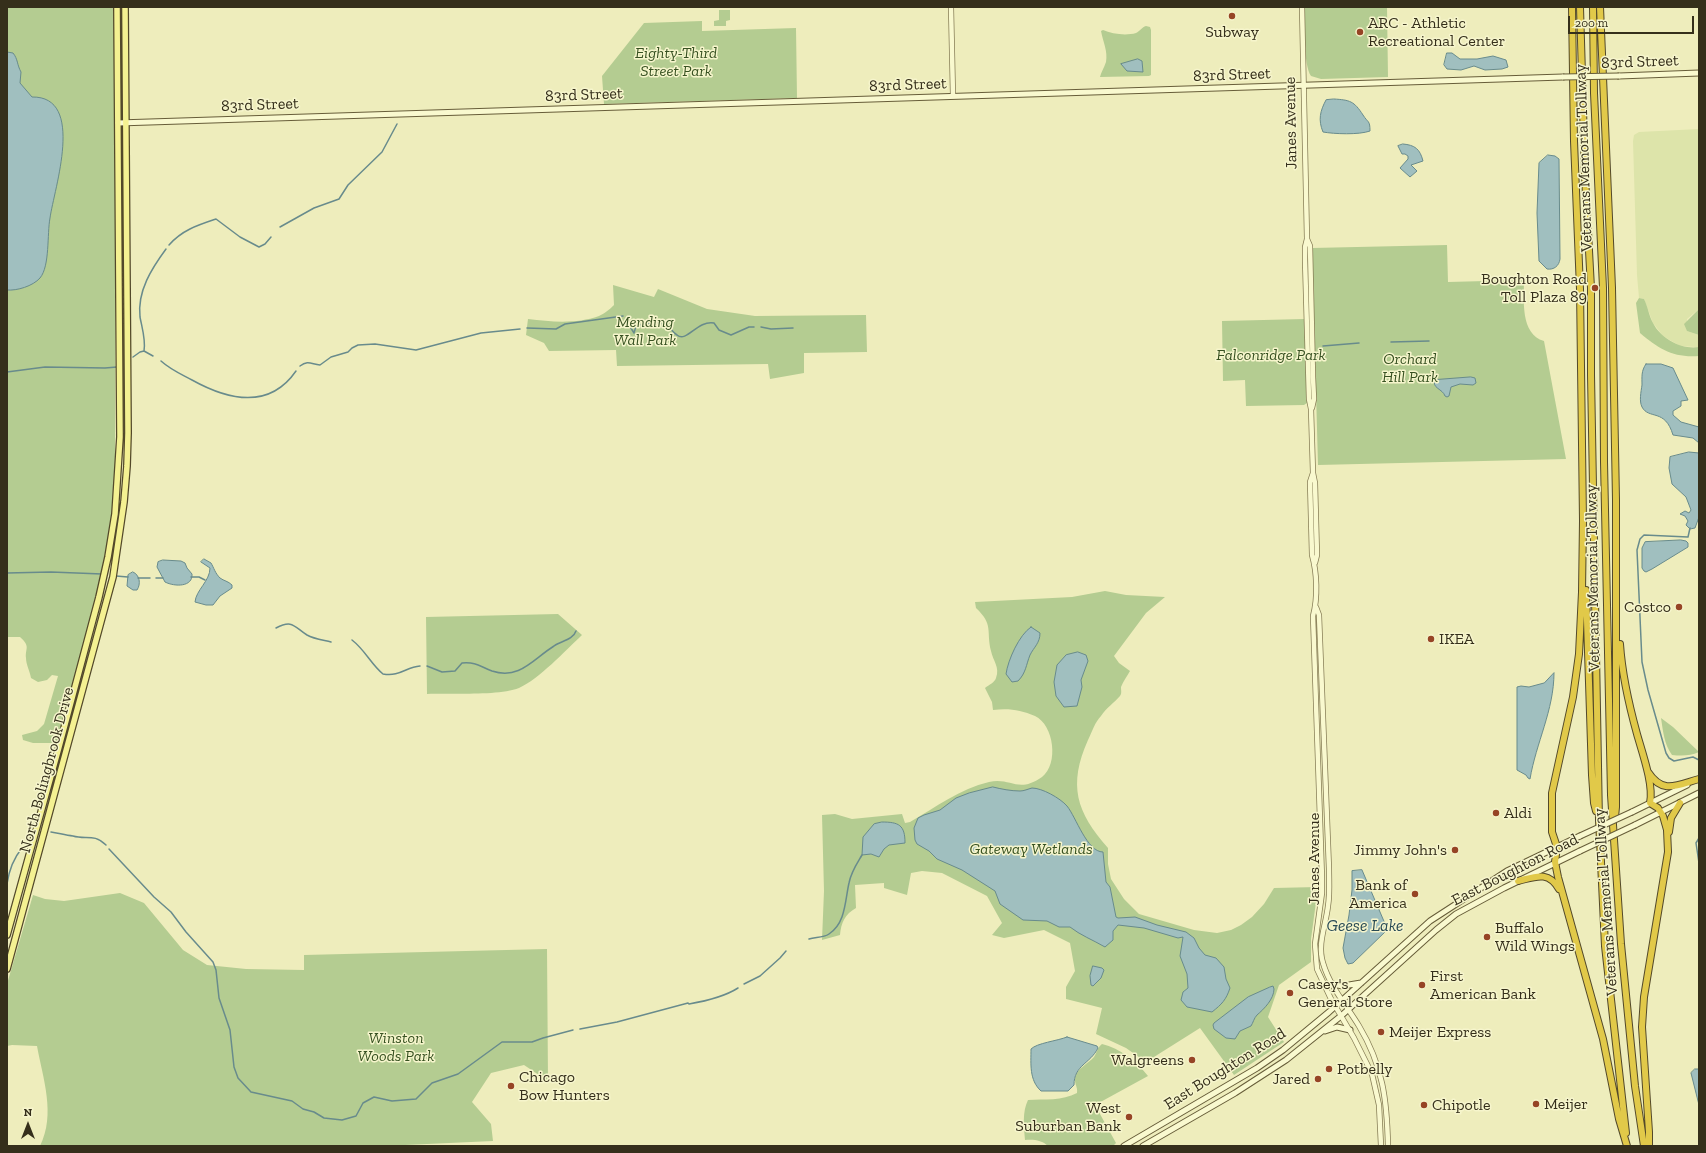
<!DOCTYPE html>
<html>
<head>
<meta charset="utf-8">
<style>
	body { margin:0 }
	#map { position:relative; width:1706px; height:1153px; overflow:hidden; background:#eeedbc; font-family:"Zilla Slab",serif }
	canvas { display:block }
	.frame { position:absolute; inset:0; border:8px solid #352f1b; pointer-events:none }
	.north { position:absolute; left:8px; top:1105px; width:40px; height:40px; -webkit-text-stroke:3px #f6f5cc; paint-order:stroke; rotate:0deg; font-size:11px; font-weight:700; line-height:16px; text-align:center; color:#352f1b }
	.north::after { content:''; display:block; margin:auto; width:14px; height:18px; background:#352f1b; clip-path:polygon(50% 0,100% 100%,50% 72%,0 100%) }
	.scale { position:absolute; left:1568px; top:16px; width:126px; height:18px; box-sizing:border-box; border:2px solid #352f1b; border-top:0; padding-left:5px; font-size:12px; line-height:14px; white-space:nowrap; color:#352f1b; -webkit-text-stroke:3px #f6f5cc; paint-order:stroke }
</style>
</head>
<body>
<div id="map">
<canvas width="1706" height="1153"></canvas>
<div class="frame"></div>
<div class="north">N</div>
<div class="scale">200 m</div>
</div>
<script>
const c = document.querySelector('canvas').getContext('2d');
c.lineJoin = 'round';
function fillPath(path, color) {
  c.fillStyle = color;
  c.fill(path, 'evenodd');
}
function trace(path, color, width, dash) {
  c.strokeStyle = color;
  c.lineWidth = width;
  c.lineCap = dash ? 'butt' : 'round';
  c.setLineDash(dash || []);
  c.stroke(path);
}
function label(font, color, halo, rows, align = 'center') {
  c.font = font + ' "Zilla Slab",serif';
  c.lineWidth = 3;
  c.setLineDash([]);
  c.textBaseline = 'middle';
  c.strokeStyle = halo;
  c.fillStyle = color;
  for (const [text, x, y, turn = 0] of rows) {
    c.save();
    c.translate(x, y);
    c.rotate((+turn || 0) * Math.PI / 180);
    c.textAlign = isNaN(turn) ? turn : align;
    if (halo) c.strokeText(text, 0, 0);
    c.fillText(text, 0, 0);
    c.restore();
  }
}
fillPath(new Path2D(`
	M1699,129V309L1687,319V331L1699,335V347H1695L1680,346L1663,336L1653,323L1644,299L1639,298L1637,275L1633,141L1634,135L1639,132Z`), '#dde4aa');
fillPath(new Path2D(`
	M7,7H116L115,471L113,515L103,569L89,630H87L57,741L53,743H33L23,740L22,735L37,731L44,724L58,676L52,675L47,680L38,682L31,678C30,671 26,665 26,658C25,648 31,647 20,637H7Z
	M1305,7H1387L1388,77L1321,79L1311,76C1303,64 1305,23 1305,7Z
	M719,10H730V20L726,21V26H714V21L719,20Z
	M702,21V31L796,28L797,98L604,104L602,76L644,23Z
	M1146,26L1150,27L1151,30V75L1149,76L1100,77C1101,72 1104,68 1106,62C1108,51 1103,42 1101,31L1103,30C1112,34 1126,36 1136,33C1140,31 1142,27 1146,26Z
	M1447,245L1448,282L1524,280C1524,300 1520,334 1544,341L1566,459L1318,465L1312,248Z
	M613,285L654,297L658,289L707,309L755,316L866,315L867,352L804,353V373L770,379L768,364L617,366L616,350L549,351L544,343L526,335L528,319C552,322 577,324 599,316C604,314 610,309 614,305Z
	M1639,298L1644,299C1648,307 1649,316 1653,323C1661,339 1682,350 1699,347V356C1673,358 1659,349 1640,333L1636,303Z
	M1699,309V335L1687,331L1684,324Z
	M1305,319L1307,403L1304,405L1246,406L1245,380L1223,381L1222,321Z
	M1105,591L1126,595L1165,597L1146,613L1114,656L1119,663L1130,671C1127,676 1123,682 1121,687C1121,691 1122,693 1120,696C1114,703 1106,708 1101,716C1095,722 1092,732 1088,740C1068,785 1076,812 1108,848V864L1111,879L1124,899L1139,914L1194,930L1217,933L1231,930L1241,925L1252,917L1264,904L1274,888L1318,887L1311,939V962L1279,985L1268,1017L1284,1042L1234,1075L1200,1028L1146,1062L1126,1048L1096,1034L1102,1008L1066,999V987L1075,971L1070,943L1044,930L1004,938L992,935L1002,923L987,896L942,873L922,871L911,873L907,895L884,888V883L855,885L856,908C845,914 841,923 840,935L822,940L824,891L822,815L835,814L852,819L902,814L905,823L910,822C936,807 960,789 989,782C1011,777 1018,794 1042,777C1059,764 1054,725 1035,716C1021,710 1009,708 993,710L992,702L985,688C989,685 995,682 996,678C1000,667 993,661 991,651C986,631 994,625 976,608L975,602L1072,597Z
	M558,614L582,635C565,651 539,679 519,688C498,696 451,693 427,694L426,617Z
	M1661,718L1673,727L1699,752C1690,756 1682,756 1672,755C1664,744 1663,731 1661,718Z
	M120,893L144,903L183,950L207,965L246,969L304,970V955L547,949L548,1081L524,1065L491,1073L472,1102L491,1124L493,1141L383,1146H40C56,1114 43,1079 37,1046L12,1045L7,1046V984L33,895L45,899L64,901Z
	M1102,1044C1120,1048 1137,1062 1148,1076L1095,1105L1116,1143L1113,1146H1048C1042,1140 1033,1139 1025,1140C1024,1127 1022,1112 1028,1100C1045,1099 1062,1101 1077,1093C1078,1087 1074,1083 1075,1078C1077,1068 1088,1064 1094,1057C1097,1052 1098,1047 1102,1044Z`), '#b4cc91');
const water = new Path2D(`
	M7,52L13,53C18,59 17,65 21,72L20,83L32,97C86,96 54,189 50,218C47,234 50,266 40,278C33,286 17,291 7,290Z
	M1447,53H1452L1460,59H1477L1493,56L1506,60L1508,67L1502,69L1485,70L1474,66L1461,70L1447,69L1444,65Z
	M1138,59L1142,61L1143,72L1127,71L1121,64Z
	M1334,99C1350,100 1354,101 1363,115C1368,123 1370,120 1370,131C1359,135 1334,134 1323,132C1318,120 1320,111 1326,100Z
	M1403,144C1415,145 1420,149 1423,161L1411,165L1417,171L1410,177L1400,168L1408,159V156L1405,154H1402L1398,146Z
	M1548,155L1555,156L1559,159L1560,259C1559,266 1554,270 1547,269L1539,261L1537,213L1539,163Z
	M1646,364H1661L1673,368L1688,400L1681,401V406L1673,411V415L1681,422L1699,427V443L1693,438L1673,435C1665,408 1649,420 1642,407C1639,401 1641,392 1642,385C1642,377 1641,371 1646,364Z
	M1471,377L1475,378L1476,383L1473,385L1460,384L1451,387L1449,396L1447,397L1445,396C1443,389 1431,388 1435,380Z
	M1689,452L1699,453V517L1695,528L1690,529L1686,525L1688,521L1685,516L1680,514L1685,511L1689,513L1691,510L1686,497L1672,484L1669,468L1670,457Z
	M1681,540L1686,541L1688,543V547L1652,569L1646,572L1644,571L1642,568V548L1645,542Z
	M204,559L211,563C214,568 215,573 220,578C224,581 228,581 232,585V588L220,596L213,605H206L195,602C196,590 210,581 210,568L201,562Z
	M163,560L181,561L185,563L187,568L192,574C193,587 175,587 165,582L157,567L158,562Z
	M133,572C140,575 141,584 137,590H133L127,586L128,575Z
	M1031,627L1040,633C1040,643 1034,647 1030,655C1026,665 1026,673 1018,681L1012,682L1006,674C1008,660 1019,635 1031,627Z
	M1078,652L1086,655L1088,661L1081,680L1082,687L1077,706L1064,707L1056,696L1054,682L1057,665L1066,655Z
	M1554,673C1554,710 1536,743 1530,779L1528,778L1526,775L1517,770V687L1521,686L1529,687L1544,683Z
	M993,787C1001,789 1011,791 1020,791C1024,791 1028,789 1032,788C1042,788 1060,798 1067,806C1076,817 1087,852 1103,852L1106,882L1110,887L1116,917L1118,918L1135,917L1157,925L1186,932L1194,938L1199,948L1205,955L1216,958L1224,967L1226,979L1230,988C1226,1000 1222,1004 1212,1012L1187,1007L1181,1000L1183,992L1188,988L1187,974L1180,956L1183,937L1178,938L1144,928L1118,925L1113,931V940L1105,947C1093,940 1080,935 1070,927H1059L1047,921L1023,920L1000,904L995,891L962,870L937,859L929,851L917,844L915,840L914,828L918,818L924,815L940,810L956,798L969,793Z
	M882,822C899,822 905,825 905,843L889,845L884,849L879,857L871,854L862,855L863,837L874,824Z
	M1362,870L1386,926V931L1353,963L1348,964L1345,958L1343,948L1349,915L1352,890V871Z
	M1093,966L1102,968L1104,970L1101,978L1093,986L1091,985L1090,976Z
	M1270,987L1273,986L1274,989C1274,999 1264,1009 1257,1015C1254,1018 1253,1023 1251,1026L1240,1031L1235,1039L1226,1038L1214,1029L1213,1025L1214,1023L1248,997Z
	M1067,1037L1097,1046L1098,1048C1090,1064 1074,1065 1074,1085L1068,1091H1041C1029,1080 1031,1064 1031,1049C1037,1043 1057,1041 1067,1037Z
	M1695,1069H1699V1105L1691,1073Z`);
fillPath(water, '#a0bfbf');
trace(water, '#688b8c', 1);
trace(new Path2D(`
	M280,227L314,208L339,199L348,185L382,152L397,124
	M169,245C182,230 198,225 216,219L240,237L259,247L265,244L271,237
	M626,320L634,333L636,326C646,322 655,323 666,324C670,327 672,332 677,335C687,343 697,320 714,323L719,330L731,335L749,327H754
	M761,327L771,329L793,328
	M527,328L556,329L565,324L623,316
	M1391,342L1429,341
	M1323,346L1359,343
	M144,351C146,340 142,328 140,317C137,291 152,268 166,249
	M133,357L140,352L144,351L153,356
	M161,361C171,370 181,374 192,380C228,400 269,410 296,371
	M300,366C308,360 311,364 320,365L331,357L348,352L352,348L358,345L375,344L416,350L481,333L520,329
	M7,372L45,367L105,368L117,367
	M1690,528L1688,537L1644,535L1640,539L1637,550L1642,662L1648,690L1666,753L1669,758L1674,761L1693,757L1699,760
	M7,573L51,572L102,574
	M116,576L128,577
	M191,577H199L205,580
	M138,578H150
	M156,578H163
	M276,628C293,619 294,627 307,635C314,639 323,640 331,642
	M352,640C365,650 371,664 383,674C400,677 406,667 420,666
	M427,666L442,672L455,671L462,663C477,662 479,666 492,671C520,680 533,659 554,646C561,641 573,640 576,631
	M51,832C58,833 65,835 73,836C86,840 94,833 106,845
	M1699,838L1696,843L1699,863
	M109,849L154,897L171,912L186,932L213,962L216,970L219,998L230,1030L234,1067L238,1078L251,1092L292,1101L303,1109L314,1112L324,1118L342,1120L356,1116L363,1103L374,1097L392,1101L416,1099L432,1083L458,1074L502,1042H532L543,1038L573,1030
	M7,884C9,870 13,859 22,848
	M809,939C816,937 823,938 829,934C846,923 845,900 849,883C851,872 856,865 862,855
	M744,984L760,976L780,958L786,951
	M580,1029L617,1022L688,1003L689,1004C706,1001 724,997 738,988`), '#688b8c', 1.5);
const tertiary = new Path2D(`
	M951,7L953,96
	M1302,7L1307,239L1305,247V260L1309,399L1311,409L1313,473L1315,483L1317,555L1315,563
	M1307,239L1310,246L1313,377L1314,399L1312,408
	M1313,473L1310,482L1312,555C1317,573 1318,597 1313,616L1322,878V893L1315,944L1317,969L1331,999L1354,1038L1372,1074L1379,1105L1381,1146
	M1316,607L1319,615L1329,869C1329,882 1330,894 1328,906C1326,925 1317,944 1323,963C1330,987 1347,1006 1359,1026C1383,1066 1387,1100 1388,1146`);
const secondary = new Path2D(`
	M1619,76L1699,73
	M118,123L1563,77
	M1632,812L1687,785
	M1635,825L1699,793
	M1332,984L1343,986L1361,983
	M1325,1031L1337,1027L1350,1030
	M1124,1146L1257,1068L1283,1050L1329,1012L1430,921L1507,871L1580,836
	M1143,1146L1235,1093L1286,1060L1341,1016L1436,930L1456,914L1504,888L1580,851`);
const primary = new Path2D(`
	M7,935L59,747L99,597L108,557L115,514L120,437L117,7
	M7,969L113,577L124,502L127,466L128,433L125,7`);
const motorway = new Path2D(`
	M1572,7L1574,141L1580,289L1583,521L1582,592L1579,654L1573,697L1552,793V832L1557,847L1555,862L1558,877L1603,1039L1619,1119L1627,1146
	M1580,7L1585,176L1591,288V375L1599,820L1605,946L1626,1133
	M1593,7L1594,93L1603,288L1604,462L1611,795L1621,944L1635,1086L1644,1146
	M1600,7L1612,288L1616,500V807L1615,817
	M1586,590L1592,775L1594,803L1596,811
	M1620,644C1622,674 1629,705 1637,734C1642,752 1654,785 1650,803L1658,808L1663,816L1667,830L1668,852L1644,997L1642,1027L1649,1132V1146
	M1648,772C1663,795 1677,785 1699,779
	M1669,832L1671,818L1680,803
	M1518,881C1535,877 1548,870 1559,889`);
trace(tertiary, '#867d56', 6);
trace(secondary, '#675d39', 7);
trace(primary, '#53492a', 8);
trace(motorway, '#53492a', 8);
trace(tertiary, '#f9f9cf', 4.5);
trace(secondary, '#f9f9cf', 5);
trace(primary, '#f4f192', 5.5);
trace(motorway, '#e1c949', 6);
const secondaryBridge = new Path2D(`
	M1563,77L1619,76
	M1580,836L1632,812
	M1580,851L1635,825`);
trace(secondaryBridge, '#675d39', 7, []);
trace(secondaryBridge, '#f9f9cf', 5);
for (const [x, y, r, color] of [
	[1232,16,4,"#964425"],
	[1360,32,4,"#964425"],
	[1595,288,4,"#964425"],
	[1679,607,4,"#964425"],
	[1431,639,4,"#964425"],
	[1496,813,4,"#964425"],
	[1455,850,4,"#964425"],
	[1415,894,4,"#964425"],
	[1487,937,4,"#964425"],
	[1422,985,4,"#964425"],
	[1290,993,4,"#964425"],
	[1381,1032,4,"#964425"],
	[1192,1060,4,"#964425"],
	[1329,1069,4,"#964425"],
	[1318,1079,4,"#964425"],
	[511,1086,4,"#964425"],
	[1536,1104,4,"#964425"],
	[1424,1105,4,"#964425"],
	[1129,1117,4,"#964425"]
]) {
  const dot = new Path2D();
  dot.arc(x, y, r, 0, 2 * Math.PI);
  c.fillStyle = color;
  c.fill(dot);
  trace(dot, '#f6f5cc', 1.5);
}
label('16px', '#352f1b', '#f6f5cc', [
	["ARC - Athletic",1368,23],
	["Recreational Center",1368,41],
	["Subway",1232,32,"center"],
	["Boughton Road",1587,279,"right"],
	["Toll Plaza 89",1587,297,"right"],
	["Costco",1671,607,"right"],
	["IKEA",1439,639],
	["Aldi",1504,813],
	["Jimmy John's",1447,850,"right"],
	["Bank of",1407,885,"right"],
	["America",1407,903,"right"],
	["Buffalo",1495,928],
	["Wild Wings",1495,946],
	["First",1430,976],
	["American Bank",1430,994],
	["Casey's",1298,984],
	["General Store",1298,1002],
	["Meijer Express",1389,1032],
	["Walgreens",1184,1060,"right"],
	["Potbelly",1337,1069],
	["Chicago",519,1077],
	["Bow Hunters",519,1095],
	["Jared",1310,1079,"right"],
	["Meijer",1544,1104],
	["Chipotle",1432,1105],
	["West",1121,1108,"right"],
	["Suburban Bank",1121,1126,"right"]
], 'left');
label('italic 16px', '#375121', '#f6f5cc', [
	["Eighty-Third",676,53],
	["Street Park",676,71],
	["Mending",645,322],
	["Wall Park",645,340],
	["Falconridge Park",1271,355],
	["Orchard",1410,359],
	["Hill Park",1410,377],
	["Gateway Wetlands",1031,849],
	["Winston",396,1038],
	["Woods Park",396,1056]
]);
label('16px', '#352f1b', '#f6f5cc', [
	["83rd Street",1640,62,-2],
	["83rd Street",1232,75,-2],
	["83rd Street",908,85,-2],
	["83rd Street",584,95,-2],
	["83rd Street",260,105,-2],
	["Janes Avenue",1291,123,-91],
	["Veterans Memorial Tollway",1584,158,-92],
	["Veterans Memorial Tollway",1593,578,-91],
	["North Bolingbrook Drive",47,770,-75],
	["Janes Avenue",1314,859,-90],
	["East Boughton Road",1515,870,-27],
	["Veterans Memorial Tollway",1606,902,-94],
	["East Boughton Road",1225,1069,-32]
]);
label('italic 17px', '#294b55', '#f6f5cc', [
	["Geese Lake",1365,926]
]);
</script>
</body>
</html>
